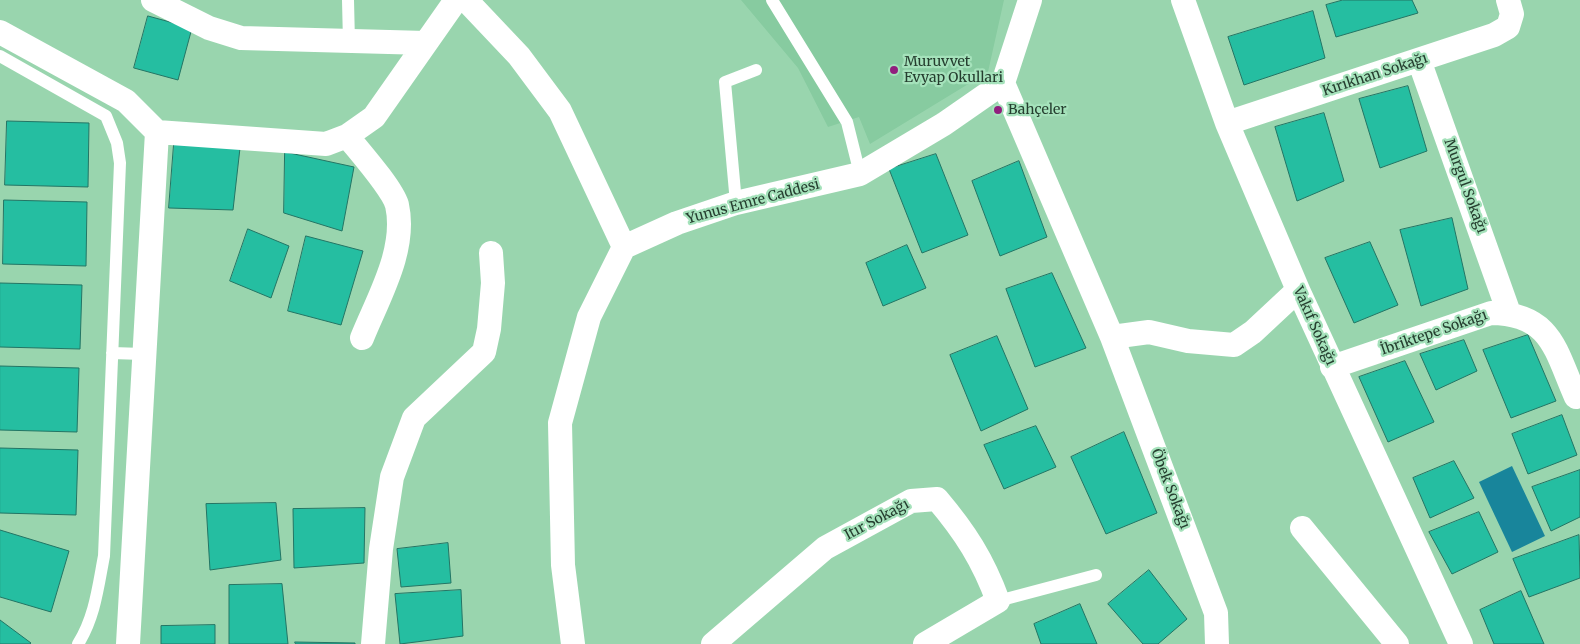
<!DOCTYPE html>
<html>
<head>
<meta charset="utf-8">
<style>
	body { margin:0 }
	canvas { display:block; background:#99d5ae }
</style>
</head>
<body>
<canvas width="1580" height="644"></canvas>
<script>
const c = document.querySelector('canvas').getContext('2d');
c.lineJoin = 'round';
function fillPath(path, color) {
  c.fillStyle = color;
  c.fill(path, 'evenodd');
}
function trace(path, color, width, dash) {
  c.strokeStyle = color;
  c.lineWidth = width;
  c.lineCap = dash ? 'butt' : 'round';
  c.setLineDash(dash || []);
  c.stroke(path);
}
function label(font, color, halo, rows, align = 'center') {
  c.font = font + ' Merriweather,serif';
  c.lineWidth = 4.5;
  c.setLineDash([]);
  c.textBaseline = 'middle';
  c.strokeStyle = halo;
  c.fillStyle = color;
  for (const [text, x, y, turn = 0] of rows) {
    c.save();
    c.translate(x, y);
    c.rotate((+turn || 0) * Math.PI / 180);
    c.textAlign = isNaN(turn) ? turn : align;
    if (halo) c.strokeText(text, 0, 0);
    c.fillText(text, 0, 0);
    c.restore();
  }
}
fillPath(new Path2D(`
	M741,0H1004L988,72L870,144L859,117L828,127L798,68Z`), '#87cba0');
fillPath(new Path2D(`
	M1512,466L1545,536L1512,552L1479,482Z`), '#18859b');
const building = new Path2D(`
	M1343,0H1412L1418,13L1336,37L1326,5Z
	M1313,11L1325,58L1244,85L1228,37Z
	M148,16L192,28L178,80L134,68Z
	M1408,86L1427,151L1380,168L1359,99Z
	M1324,113L1344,181L1297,201L1275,127Z
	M7,121L89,123L88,187L5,185Z
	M174,144L240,148L233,210L169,208Z
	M285,152L354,167L342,231L284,213Z
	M936,154L968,235L922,253L889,169Z
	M1019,161L1047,237L1000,256L972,181Z
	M4,200L87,202L86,266L3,264Z
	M1452,218L1468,289L1421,306L1400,230Z
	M248,229L289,246L271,298L230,281Z
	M306,236L363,251L341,325L288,311Z
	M1370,242L1398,305L1354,323L1325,258Z
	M907,245L926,288L883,306L866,263Z
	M1052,273L1086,348L1035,367L1006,289Z
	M0,283L82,285L80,349L0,347Z
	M1528,335L1556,401L1511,418L1483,350Z
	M997,336L1028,409L981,431L950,355Z
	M1464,340L1477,371L1436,390L1420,354Z
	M1405,361L1434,422L1388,442L1359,377Z
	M0,366L79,368L77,432L0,430Z
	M1562,415L1577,455L1528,474L1512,434Z
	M1036,426L1056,467L1004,489L984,445Z
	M1124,432L1157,513L1106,534L1071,457Z
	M0,448L78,450L76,515L0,513Z
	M1454,461L1474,498L1430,518L1413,478Z
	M1580,470V517L1551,531L1532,487Z
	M276,503L281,560L210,570L206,504Z
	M365,508L364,563L294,568L293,509Z
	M1479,512L1498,552L1452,574L1429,532Z
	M0,530L69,551L51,612L0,597Z
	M1579,535L1580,578L1529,597L1513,559Z
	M448,543L451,583L401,587L397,549Z
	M1149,570L1187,619L1158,644H1143L1108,604Z
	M282,584L288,644H229V585Z
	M461,590L463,636L400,644L395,594Z
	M1521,591L1544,644H1494L1480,610Z
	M1080,604L1097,644H1041L1034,624Z
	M0,620L31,643L30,644H0Z
	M215,625V644H161V626Z
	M295,642L355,643V644H296Z`);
fillPath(building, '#25bea1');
trace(building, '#237564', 1);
trace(new Path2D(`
	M348,0L349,42
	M772,0L847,122L860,174
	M0,56L106,116L117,143L120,163L104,556C98,587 95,617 78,644
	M736,203L725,82L756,70
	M112,353L143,354
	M998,601L1096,575`), '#fff', 12);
trace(new Path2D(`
	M153,0L209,28L241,38L426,43
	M466,0L519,56L560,111L624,247
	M1183,0L1227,123L1298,290L1461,644
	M0,32L126,101L157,132L326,144L347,136L374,117L456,0
	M1419,60L1509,313
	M1003,83L1112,337L1216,613L1217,644
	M1227,123L1494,35L1508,27L1512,14L1508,0
	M347,136C359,151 392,188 397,205C407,250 378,298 362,338
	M1112,337L1149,332L1188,341L1234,345L1253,332L1298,290
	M1332,367L1491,313C1552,314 1555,350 1576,397L1580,396
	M1302,528L1397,644
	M128,644L157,132
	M373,644L381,549L392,477L414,418L484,352L489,329L493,283L491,253
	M573,644L563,565L560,423L589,317L624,247L677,223L736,203L860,174L944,124L1003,83L1030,0
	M713,644L825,548L911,501L937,499C965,532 983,560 998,601L925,644`), '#fff', 24);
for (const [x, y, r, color] of [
	[894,70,5,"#911e7e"],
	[998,110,5,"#911e7e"]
]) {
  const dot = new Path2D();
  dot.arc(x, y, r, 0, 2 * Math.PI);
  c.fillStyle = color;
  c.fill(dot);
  trace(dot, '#a5e2bb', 2);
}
label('14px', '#253e2f', '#a5e2bb', [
	["Muruvvet",904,62],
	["Evyap Okullari",904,78],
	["Bahçeler",1008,110]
], 'left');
label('14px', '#253e2f', '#a5e2bb', [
	["Kırıkhan Sokağı",1375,75,-18],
	["Murgul Sokağı",1465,186,70],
	["Yunus Emre Caddesi",753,202,-15],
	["Vakıf Sokağı",1314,326,66],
	["İbriktepe Sokağı",1434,333,-19],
	["Öbek Sokağı",1170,489,69],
	["Itır Sokağı",877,520,-28]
]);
</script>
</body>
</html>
